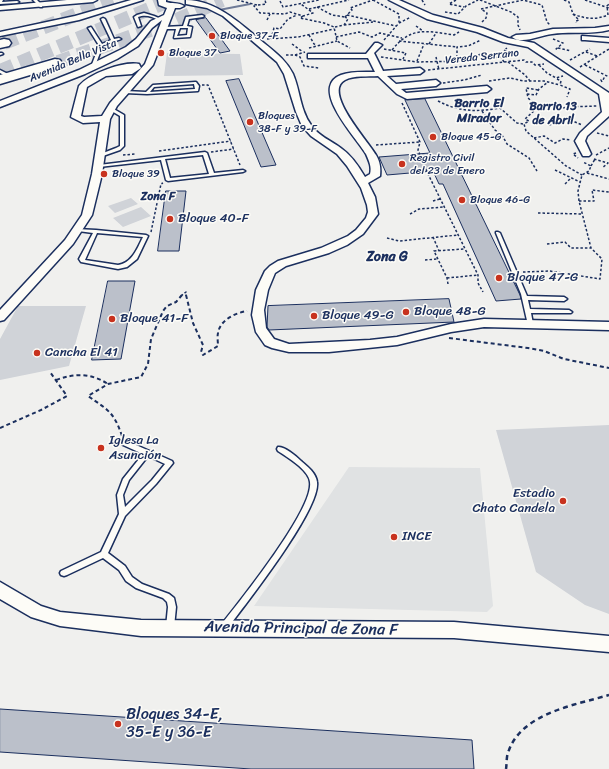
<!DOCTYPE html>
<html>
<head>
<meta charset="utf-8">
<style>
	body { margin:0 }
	canvas { display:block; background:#f0f0ee }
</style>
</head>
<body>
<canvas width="609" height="769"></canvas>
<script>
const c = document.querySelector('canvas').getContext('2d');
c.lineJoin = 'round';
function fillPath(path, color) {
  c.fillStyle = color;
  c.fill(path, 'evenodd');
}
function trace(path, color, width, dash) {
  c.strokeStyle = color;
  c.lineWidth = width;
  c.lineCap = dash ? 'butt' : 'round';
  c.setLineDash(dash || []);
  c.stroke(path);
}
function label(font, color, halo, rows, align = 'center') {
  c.font = font + ' Sriracha,sans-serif';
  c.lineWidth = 3;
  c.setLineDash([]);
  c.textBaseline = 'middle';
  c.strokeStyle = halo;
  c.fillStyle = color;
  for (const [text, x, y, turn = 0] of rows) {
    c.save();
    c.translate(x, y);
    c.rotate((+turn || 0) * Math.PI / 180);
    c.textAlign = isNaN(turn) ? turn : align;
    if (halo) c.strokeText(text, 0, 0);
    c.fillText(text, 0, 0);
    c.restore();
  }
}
fillPath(new Path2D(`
	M349,467L480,468L493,606L487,612L254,606Z`), '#e0e2e3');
fillPath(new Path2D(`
	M167,53L240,54L243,75L164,76Z
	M131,198L138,204L115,213L108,206Z
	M141,207L151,216L123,227L113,218Z
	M18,306H86L69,366L0,380V339Z
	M609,425V614L585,605L536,572L496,430Z`), '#d0d3d8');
trace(new Path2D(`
	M219,10L250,4`), '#6f7b97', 2);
const building = new Path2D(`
	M206,18L230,51L220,53L196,20Z
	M239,79L276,165L261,167L226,81Z
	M425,99L520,295L521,299L496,301L443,184H439L433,171L387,175L379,157L430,153L405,100Z
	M166,191H186L179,251H158Z
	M108,281H135L121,359L92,360Z
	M449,299L454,322L269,330L267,327L268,306Z
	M0,709L472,740L474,769H251L0,752Z`);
fillPath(building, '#bbc0ca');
trace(building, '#1b2f5e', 1);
trace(new Path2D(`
	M4,43L113,0
	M58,62L170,23L222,0
	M0,71L171,0`), '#c5c9d1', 14, [14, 7]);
const service = new Path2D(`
	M0,0H3L2,2L17,1L19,2L17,3L0,4Z
	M33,0H37L42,5V7H40Z
	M144,13L154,16L161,19L159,20C152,17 146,14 138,17L141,26L138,27L134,17L137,15Z
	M202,15L204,16L203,17L189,19L187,26L192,27L190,37L174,38L176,29H164L162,28L164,27L183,26L186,17ZM180,28H188L187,35L177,36Z
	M103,18L105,19L114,39L119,38L121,39C117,41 112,41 108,44C100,48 98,59 95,67L93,68L91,67L97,51L100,47L88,28L91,27L102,44L111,40L101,19Z
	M0,53H2L3,54L0,55Z
	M0,70L12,76L13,77L10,78L0,73Z
	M195,82H196L199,86L198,91L147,94L125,93L123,92L125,91L146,92L153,85ZM194,84L195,89L150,92L154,87Z
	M110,108H112L124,115V146L120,150L100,157L98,156V155L116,148L120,146V116L110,110Z
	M205,152L207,153L214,173L243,170L245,171L243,172L168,181L166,180L161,160L99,167L97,166L99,165ZM203,155L209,174L170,178L165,159Z
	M76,229L96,230L146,235L148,236L137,259L127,267L118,269L81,262L79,259L93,233L78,231L76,230ZM97,233L143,237C137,249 132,263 118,265L85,260Z
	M496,232H498L500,233L527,296L564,297L567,299L564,301L528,300L530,309L569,310L572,312L571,313H531L533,324L530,326L528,325L521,294L496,233Z
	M123,441H127L172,461L173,463L156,484L125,516L108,553L125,566L132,577L142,584L169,594L174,598L176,607L174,627L173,629L170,630L167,629L166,627L168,607L167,602L163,598L136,588L126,581L119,570L103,558L67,575L64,576L61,575L60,573L61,571L101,552L119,514L117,495L123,479L143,454L123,445L122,443ZM148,456L165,464L152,480L125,507L123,495L129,480Z
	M278,447C284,446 296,456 301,461C307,466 316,473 317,482C321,509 245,605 227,629L224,630L221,629L220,627L221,625C240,601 314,509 310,482C309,470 287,457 278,451L277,449Z`);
const minor = new Path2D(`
	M67,0H97L93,2L0,10V6Z
	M131,0H143L79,20L0,36V32L75,16Z
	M158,0H166V2C171,4 179,2 184,6L180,8H175L153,65L117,106L110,119L102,174L92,215L73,244L4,320L0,321V310L65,240L82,215L92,174L100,122L83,123L71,117L79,86C89,74 123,61 139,64L141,68L132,74L106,76L87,87L81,116L84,117L102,116L110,103L145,64L162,20L152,28L138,46L117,59L85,74L0,107V101L79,70L126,47L136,39L151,21L164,15L167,8L159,5Z
	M186,0C215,0 240,23 259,39C272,50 285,58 293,74C300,90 300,110 311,125C318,136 332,141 342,149C352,156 359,167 365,177L370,174C372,167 369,161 366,154C357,138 308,88 341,75C351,71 364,72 375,72L368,58H308V54H366L375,43H378L382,45L374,53L383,71L420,68L424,71L420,74L387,76L396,84L436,80L440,83L436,86L401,89L406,93L487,86L491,89L487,92L407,99L397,94L378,76C369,77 353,75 345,80C322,92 369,142 376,155C380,162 381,168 380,176L368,183L375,197L378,214L363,234L347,245L329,253L286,266L275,273L268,290L264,310L266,328L274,339L289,344L370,340L397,337L451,324L484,319L609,322V330L484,327L451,332L397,345L329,352H289L272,348L265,345L256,332L252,315L256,290L265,271L270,266L278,261L321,248L348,236L356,230L366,218L368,212L367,205L361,188L347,166L337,154L311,136L302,126L296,112L284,74L277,62L223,16L207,8L186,4Z
	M389,0H399L433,15L483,28L508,38L534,43L609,93V116L587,136L585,141L591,154L589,156H583L575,141L580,133L602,112L599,94L528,47L503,42L477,32L427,19Z
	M609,26V30C590,35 571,31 552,34C541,35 522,45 512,37L516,35L530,34L553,29L595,28Z
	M582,36L609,38V42L585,40H582Z
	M0,582L41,606L60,612L141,620L454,622L609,636V652L454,638L141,636L60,626L31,617L0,599Z`);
const motorway = new Path2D(`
	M4,39L9,40L11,43L9,46L0,48V40Z
	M55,59L60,60L62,63L60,66L0,84V75Z`);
trace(service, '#1b2f5e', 3);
trace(minor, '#1b2f5e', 3);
trace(motorway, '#1b2f5e', 3);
trace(new Path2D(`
	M237,0L257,5L254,6L260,13L285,14L290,12L303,16L313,13L301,4
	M373,0L399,14V22
	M422,0L425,5
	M456,0L449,4L464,7
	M480,0L511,12L518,17V25L520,30
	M564,0L569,2L573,14L579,20L576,21V23
	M585,0L609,8
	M280,1L283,7L319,0
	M258,5L266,4L265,0
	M317,7L332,15L345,17
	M309,9L349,0
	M445,12L458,14L466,6L478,0
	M573,14C586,19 595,20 608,15L607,6L609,4
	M347,15L396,26
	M303,16L300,18L324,23L334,27L337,41L350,48
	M345,17L352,10L350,8L373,0
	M267,20L270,14
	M482,22L486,18L487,13L481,9L523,0L542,5L547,22L550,25
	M344,25L373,22
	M416,26L423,31
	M335,27L344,25L348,19L345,17
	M309,35L314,44L317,45
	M336,37L359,32L372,37L380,33L402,38
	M267,39L298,37L334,29
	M271,39L274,28L280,29L288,19L297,15
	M553,39L563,43L555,50
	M384,40L399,23L411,17
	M399,41L457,47
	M292,44L303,52
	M429,44L436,33
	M309,48L337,41
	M558,48L571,51
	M384,49L406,53L403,59
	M392,50C411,26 427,31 454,35L459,32
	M586,52L597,56
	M286,55H295L305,52
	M295,55L300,57L304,66L319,68
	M381,57L417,62L464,61L481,54L491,58L501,57
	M436,57L439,70
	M570,60L590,49
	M417,61L424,44
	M457,62V47L468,46L481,40
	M504,62L501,57L509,53L504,50L507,48
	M508,62L525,75L530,81
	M539,65L547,73L556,78L563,76
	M585,65L609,77
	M580,67L609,49
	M428,70L524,60L526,62H532L535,65L544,64
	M557,79L561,81L560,85L570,89L567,97
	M489,81L510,78L524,81H544L560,85
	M602,82L601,80H603L605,76
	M443,83L464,80L482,75
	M202,85H208L240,165
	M538,90L526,88L528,98L535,104L530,106L535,110L525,119L529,121L524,124L526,131L566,166L582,175
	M527,94L536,95L539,89L548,82
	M438,101C459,112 477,112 500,108L517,123L523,124
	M402,103L420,142L418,150L427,172L478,275V283L483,292
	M558,109L567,107L597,106
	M482,111L495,130L502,135L507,144L529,158L537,171
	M549,125L568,119L582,125
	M597,133L609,136
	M534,138L544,136L555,143L563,139L571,140
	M376,145L420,142
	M159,151L231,141
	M211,152L234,149
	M576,153L573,154L578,158
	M123,155L136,154
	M596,155L609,148
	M594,159L608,163L602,168
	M591,166L595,159
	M555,170L580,182
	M587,173L609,179
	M565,184L571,178
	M433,201L440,199
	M579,201H594L592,190L609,192
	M538,213L583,214
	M410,214L419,209L444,207
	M151,232L161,184L163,183
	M433,237L439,251
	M387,238L399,241L458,235
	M547,244L565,242L571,248H591
	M425,260L437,259
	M523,272L550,271L600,279L602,259L591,248L579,201L578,191L582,175L589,171L591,166L583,162
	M447,278L478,275
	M448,284L447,278L434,251L464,249
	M181,296L186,292V296`), '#1b2f5e', 1.5, [2.5, 2]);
trace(new Path2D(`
	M186,295L193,323L203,345L201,352L203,355L218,346C218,342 217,337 218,333C220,320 235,313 247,311
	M449,338L528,348L544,351L564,359L609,368
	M56,380C75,373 91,373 108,384
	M0,428L41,410L67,396L50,372
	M122,436C114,412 108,410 88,396L108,384L141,377L148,364L151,339L163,311L167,306L176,302L182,295`), '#1b2f5e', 2, [4, 3]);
trace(new Path2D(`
	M506,769C507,763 506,756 509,750C523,713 575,705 609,695`), '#1b2f5e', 2.5, [5, 4]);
fillPath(service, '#fdfcf7');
fillPath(minor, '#fdfcf7');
fillPath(motorway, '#fdfcf7');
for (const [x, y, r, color] of [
	[212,36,4,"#c8321e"],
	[161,53,4,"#c8321e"],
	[250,122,4,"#c8321e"],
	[433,137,4,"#c8321e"],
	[402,164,4,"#c8321e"],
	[104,174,4,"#c8321e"],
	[462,200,4,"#c8321e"],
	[170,219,4,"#c8321e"],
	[499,278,4,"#c8321e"],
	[406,312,4,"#c8321e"],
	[314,316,4,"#c8321e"],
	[112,319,4,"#c8321e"],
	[37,353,4,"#c8321e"],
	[101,448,4,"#c8321e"],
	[563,501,4,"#c8321e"],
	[394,537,4,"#c8321e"],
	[118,724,4,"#c8321e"]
]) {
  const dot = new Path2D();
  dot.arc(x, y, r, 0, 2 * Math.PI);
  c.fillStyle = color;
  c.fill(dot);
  trace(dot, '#fdfcf7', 1.5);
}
label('11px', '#1b2f5e', '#fdfcf7', [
	["Bloque 37-F",220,36],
	["Bloque 37",169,53],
	["Bloques",258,116],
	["38-F y 39-F",258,129],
	["Bloque 45-G",441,137],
	["Registro Civil",410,158],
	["del 23 de Enero",410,171],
	["Bloque 39",112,174],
	["Bloque 46-G",470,200]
], 'left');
label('11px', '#1b2f5e', '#fdfcf7', [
	["Vereda Serrano",482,57,-6],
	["Avenida Bella Vista",73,61,-23]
]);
label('bold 12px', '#1b2f5e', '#fdfcf7', [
	["Barrio 13",553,107],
	["de Abril",553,121],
	["Zona F",158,197]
]);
label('bold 13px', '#1b2f5e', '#fdfcf7', [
	["Barrio El",479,104],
	["Mirador",479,119]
]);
label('13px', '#1b2f5e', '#fdfcf7', [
	["Bloque 40-F",178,219],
	["Bloque 47-G",507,278],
	["Bloque 48-G",414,312],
	["Bloque 49-G",322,316],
	["Bloque 41-F",120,319],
	["Cancha El 41",45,353],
	["Iglesa La",109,441],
	["Asunción",109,456],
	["Estadio",555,494,"right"],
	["Chato Candela",555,509,"right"],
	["INCE",402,537]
], 'left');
label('bold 14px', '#1b2f5e', '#fdfcf7', [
	["Zona G",387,257]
]);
label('16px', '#1b2f5e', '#fdfcf7', [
	["Avenida Principal de Zona F",301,629,1]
]);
label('16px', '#1b2f5e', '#fdfcf7', [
	["Bloques 34-E,",126,715],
	["35-E y 36-E",126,733]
], 'left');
</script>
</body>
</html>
